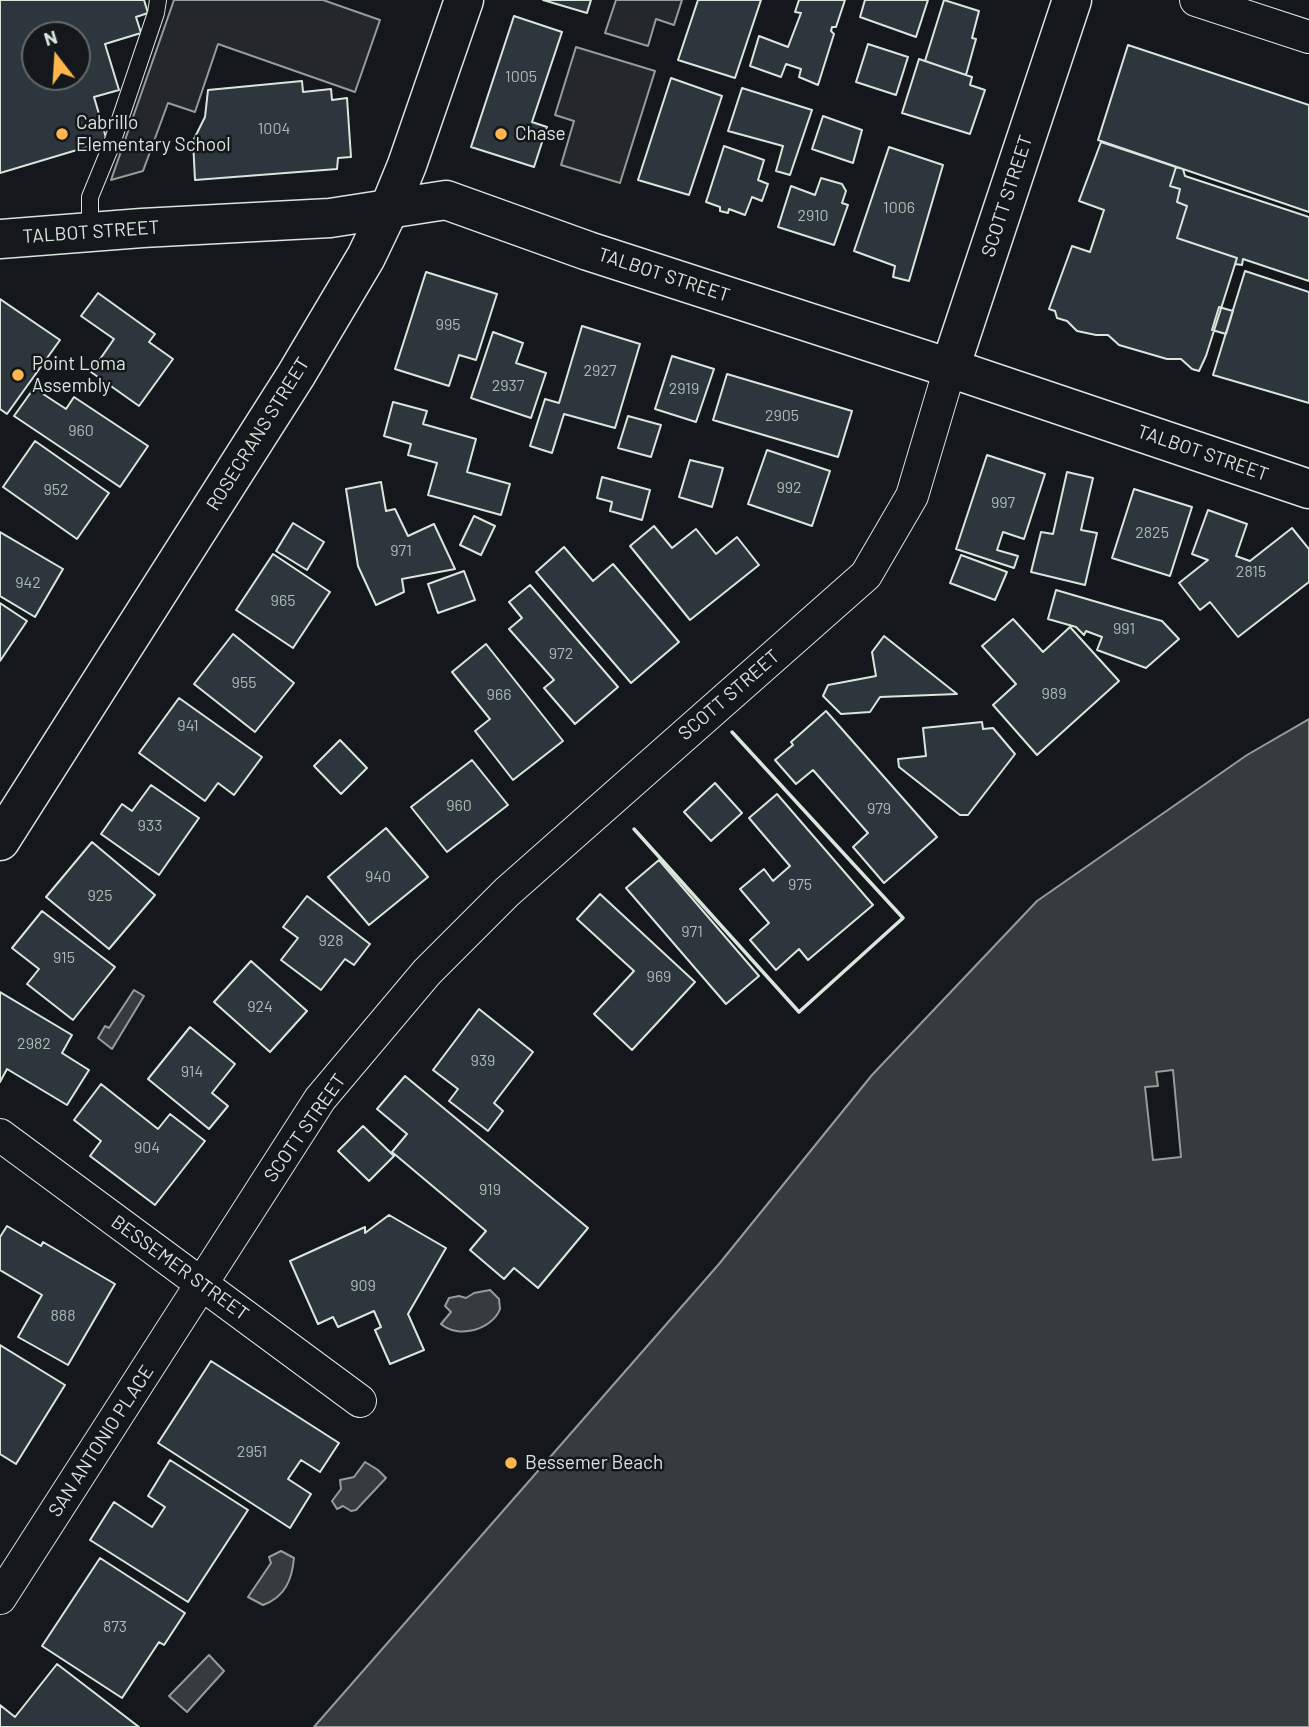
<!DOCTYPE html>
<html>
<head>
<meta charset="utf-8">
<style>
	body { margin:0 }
	#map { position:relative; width:1309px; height:1727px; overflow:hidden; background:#14181c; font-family:Barlow,sans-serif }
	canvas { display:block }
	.north { position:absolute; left:21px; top:21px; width:70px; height:70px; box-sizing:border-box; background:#14181c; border:2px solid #626a69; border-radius:50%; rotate:343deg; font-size:19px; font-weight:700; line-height:28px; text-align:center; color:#d8e6dc }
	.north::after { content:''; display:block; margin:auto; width:24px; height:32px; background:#ffb74d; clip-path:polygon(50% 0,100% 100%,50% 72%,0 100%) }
</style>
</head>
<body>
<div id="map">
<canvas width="1309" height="1727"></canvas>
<div class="north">N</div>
</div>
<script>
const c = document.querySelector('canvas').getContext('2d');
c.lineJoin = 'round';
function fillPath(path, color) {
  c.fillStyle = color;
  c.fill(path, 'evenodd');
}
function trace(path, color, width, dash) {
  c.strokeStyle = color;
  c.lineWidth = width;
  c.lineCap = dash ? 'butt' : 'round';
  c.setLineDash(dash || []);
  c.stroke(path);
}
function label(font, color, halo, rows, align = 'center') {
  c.font = font + ' Barlow,sans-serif';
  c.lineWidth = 5;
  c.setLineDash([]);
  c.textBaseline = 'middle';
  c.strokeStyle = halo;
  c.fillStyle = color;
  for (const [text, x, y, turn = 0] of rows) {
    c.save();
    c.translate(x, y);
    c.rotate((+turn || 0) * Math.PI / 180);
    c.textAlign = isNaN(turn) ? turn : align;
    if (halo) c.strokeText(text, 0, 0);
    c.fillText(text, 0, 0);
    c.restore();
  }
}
const parking = new Path2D(`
	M174,0H323L380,20L355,92L218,44L195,112L168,103L143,171L111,180Z
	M616,0H682L674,25L656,19L648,46L605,33Z
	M576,47L655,71L620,183L561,165L574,121L555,115Z`);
fillPath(parking, '#24282b');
trace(parking, '#939e99', 2);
const water = new Path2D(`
	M1309,719V1727H314L719,1264L872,1075L1037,901L1247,755Z
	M134,990L144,996L112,1049L98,1038L105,1026L109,1028Z
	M490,1290L499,1299L500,1309C492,1330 458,1339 441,1324L451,1312L445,1306L449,1298L459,1296L466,1298L474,1293Z
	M365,1462L378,1470L386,1478L356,1510L351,1511L343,1506L337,1509L332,1501L341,1489L340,1480L354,1477Z
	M281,1551L294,1558C292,1580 285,1597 263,1605L248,1597L271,1563L269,1557Z
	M209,1655L224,1671L187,1712L169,1696Z`);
fillPath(water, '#363b3e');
trace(water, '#939e99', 2);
const pier = new Path2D(`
	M1173,1070L1181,1157L1153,1160L1145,1087L1158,1086L1156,1072Z`);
fillPath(pier, '#14181c');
trace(pier, '#939e99', 2);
const building = new Path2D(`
	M0,0H144L148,13L136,17L141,33L105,44L119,90L94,97L107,141L0,173ZM35,35H77V77H35Z
	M543,0H591L587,13Z
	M698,0H761L735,78L678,60Z
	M799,0H845L836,27H832L831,31L834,34L818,85L799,77L801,69L786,64L781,77L750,66L759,36L788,47L801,13L795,12Z
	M865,0H928L916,37L860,17Z
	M944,0L979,11L972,38L976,39L966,75L925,61Z
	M514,16L562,32L532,122L547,127L534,167L471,147Z
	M868,44L908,57L896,95L856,82Z
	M1128,45L1309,105V212L1098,140Z
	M919,59L972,77L970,85L985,90L970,134L902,113Z
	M671,78L722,96L689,195L638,180Z
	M302,81L303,92L331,89L332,100L347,98L351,157L338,158L337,169L195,180L193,141L205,117L208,90Z
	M742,88L812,110L790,175L776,171L783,146L728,131Z
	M823,116L862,130L853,163L812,149Z
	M1101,142L1176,167L1170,186L1180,189L1177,202L1187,206L1177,238L1237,258L1206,356L1199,371L1192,369L1181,359H1167L1119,345L1108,335H1096L1077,331L1067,321L1057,318L1055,311L1049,309L1072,246L1090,252L1104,210L1079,201Z
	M724,146L764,160L758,180L768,184L762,201L752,197L745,215L729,209L728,213L720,211V207L706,202Z
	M889,147L943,165L909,281L893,277L895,266L854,251Z
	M1176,167L1183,169L1185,176L1309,217V281L1243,259L1242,265L1235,264L1237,258L1177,238L1187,206L1177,202L1180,189L1170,186Z
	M821,178L842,184L846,191L842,203L848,205L834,245L778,227L791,186L815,195Z
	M1245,271L1309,292V403L1213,375Z
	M426,272L497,294L476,360L459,355L449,386L395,369Z
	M98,293L155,334L149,342L173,359L139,406L91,372L114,339L81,316Z
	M0,299L60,340L7,414L0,409Z
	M1219,307L1233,311L1226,334L1212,330Z
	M582,326L640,344L615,428L564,414L552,453L530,446L545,399L559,403Z
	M493,332L523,343L516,363L546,373L531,418L471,398Z
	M672,356L714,369L696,422L655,409Z
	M727,374L852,411L838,457L713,420Z
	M34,388L66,409L74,397L148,446L120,487L14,416Z
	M393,402L427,411L423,424L476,439L467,472L510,484L501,515L428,495L437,463L408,455L411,444L384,436Z
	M628,416L661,425L651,457L618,448Z
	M35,441L109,493L77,539L3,487Z
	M767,450L830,471L812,526L748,504Z
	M987,455L1045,474L1024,539L1003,532L997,550L1018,556L1014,568L956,549Z
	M690,460L723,468L712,507L679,497Z
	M1067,472L1093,478L1081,530L1097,533L1085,585L1031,572L1041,532L1053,534Z
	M602,477L650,490L642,520L610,511L612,502L597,498Z
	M381,482L386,511L395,509L408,536L434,524L455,569L402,579L404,592L376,605L358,566L346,489Z
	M1134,489L1192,507L1170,576L1112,558Z
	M1208,510L1247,524L1236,556L1250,561L1292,528L1309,549V582L1238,637L1210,602L1200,610L1179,583L1208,560L1192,554Z
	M474,516L495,526L481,555L460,545Z
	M293,523L324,542L307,570L276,551Z
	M654,526L672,548L696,529L716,554L737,537L759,565L690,620L630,546Z
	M0,532L63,569L35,617L0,596Z
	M564,547L593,581L613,564L679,642L631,683L536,572Z
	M273,554L330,592L293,648L236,610Z
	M961,555L1007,572L995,600L950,583Z
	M464,571L475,600L438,613L428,584Z
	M530,585L618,687L575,724L544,688L554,680L509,629L522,618L509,602Z
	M1056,590L1162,621L1179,639L1146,668L1097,650L1102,637L1086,631L1084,635L1076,627L1048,619Z
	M0,603L27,621L0,661Z
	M1013,619L1043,652L1070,627L1119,681L1037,755L993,705L1016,684L982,646Z
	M233,634L294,683L255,732L194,684Z
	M884,636L957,694L880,697L870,712L841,714L823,696L828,685L876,676L872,652Z
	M486,644L563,741L513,780L475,731L490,719L452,672Z
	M179,698L262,757L234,795L218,783L205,801L139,753Z
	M826,711L937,837L884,883L853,847L868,833L813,770L796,784L775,760L793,745L791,742Z
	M982,722L983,729L993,728L1015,754L968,815H960L899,767L898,759L926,756L923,728Z
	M340,740L367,768L341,794L314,766Z
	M472,760L508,805L447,852L411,807Z
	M715,783L742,813L711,841L684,812Z
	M151,785L199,818L159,875L101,834L122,804L132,811Z
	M777,794L873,905L808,960L799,949L776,970L750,940L769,923L740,889L764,869L773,881L790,866L749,818Z
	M386,828L428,877L369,925L328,877Z
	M92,842L155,895L109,949L46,897Z
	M659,860L759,976L726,1004L626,888Z
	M600,894L695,982L632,1050L594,1014L634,971L577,919Z
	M307,896L370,944L354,965L345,959L321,990L281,960L298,938L283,927Z
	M42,911L115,967L73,1020L27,984L39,969L12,948Z
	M251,961L307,1011L270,1052L214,1002Z
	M0,992L72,1035L62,1053L89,1070L67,1105L7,1069L0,1082Z
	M479,1009L533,1052L494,1103L503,1111L488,1131L449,1101L458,1089L433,1070Z
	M190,1027L235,1064L212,1093L228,1106L209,1129L148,1079Z
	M405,1076L588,1228L538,1288L514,1268L504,1279L470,1250L486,1231L392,1152L407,1134L377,1109Z
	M101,1084L158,1129L170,1114L205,1141L155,1205L90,1156L101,1141L74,1120Z
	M363,1126L394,1156L369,1181L338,1151Z
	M389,1215L446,1248L408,1314L424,1350L390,1364L375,1330L381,1327L374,1311L338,1327L333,1317L318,1324L290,1261L365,1227V1233Z
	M7,1226L41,1246L43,1242L115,1284L68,1365L18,1337L42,1295L0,1270V1237Z
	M0,1345L65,1385L16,1464L0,1454Z
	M211,1361L339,1443L320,1472L301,1460L288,1479L311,1494L290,1528L158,1443Z
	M170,1460L248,1510L188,1602L90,1540L114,1502L152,1527L165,1507L148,1496Z
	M100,1558L185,1613L164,1645L159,1642L122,1698L42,1646Z
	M57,1664L139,1727H0V1705L15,1717Z`);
fillPath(building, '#2c363c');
trace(building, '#d8e6dc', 2);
const service = new Path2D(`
	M90,232V197L111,146L156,13L158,0`);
const minor = new Path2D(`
	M1196,0L1309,37
	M0,1135L360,1401
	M0,1598L320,1099L427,972L507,892L866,575L912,496L950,368`);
const tertiary = new Path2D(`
	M950,368L1309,489
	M0,841L296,375L366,257L389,209`);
const secondary = new Path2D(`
	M389,209L407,165L464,0
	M0,239L142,228L330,218L446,200L588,251L950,368L1072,0`);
trace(service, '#d8e6dc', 18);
trace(minor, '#d8e6dc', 34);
trace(tertiary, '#d8e6dc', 41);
trace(secondary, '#d8e6dc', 41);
trace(service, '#14181c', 16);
trace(minor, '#14181c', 32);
trace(tertiary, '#14181c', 38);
trace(secondary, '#14181c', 38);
trace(new Path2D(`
	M634,829L799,1012L903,918L732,732`), '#d8e6dc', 3.5);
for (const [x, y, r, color] of [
	[62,134,7,"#ffb74d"],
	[501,134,7,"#ffb74d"],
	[18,375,7,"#ffb74d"],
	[511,1463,7,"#ffb74d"]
]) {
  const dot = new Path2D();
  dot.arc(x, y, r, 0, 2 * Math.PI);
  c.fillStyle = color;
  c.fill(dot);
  trace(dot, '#14181c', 2.5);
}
label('16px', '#adbab4', null, [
	["1005",521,77],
	["1004",274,129],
	["1006",899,208],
	["2910",813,216],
	["995",448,325],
	["2927",600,371],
	["2937",508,386],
	["2919",684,389],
	["2905",782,416],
	["960",81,431],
	["992",789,488],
	["952",56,490],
	["997",1003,503],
	["2825",1152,533],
	["971",401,551],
	["2815",1251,572],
	["942",28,583],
	["965",283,601],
	["991",1124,629],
	["972",561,654],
	["955",244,683],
	["989",1054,694],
	["966",499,695],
	["941",188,726],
	["960",459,806],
	["979",879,809],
	["933",150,826],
	["940",378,877],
	["975",800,885],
	["925",100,896],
	["971",692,932],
	["928",331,941],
	["915",64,958],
	["969",659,977],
	["924",260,1007],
	["2982",34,1044],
	["939",483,1061],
	["914",192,1072],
	["904",147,1148],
	["919",490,1190],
	["909",363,1286],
	["888",63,1316],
	["2951",252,1452],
	["873",115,1627]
]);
label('19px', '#d8e6dc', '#14181c', [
	["Cabrillo",76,123],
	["Elementary School",76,145],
	["Chase",515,134],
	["Point Loma",32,364],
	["Assembly",32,386],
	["Bessemer Beach",525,1463]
], 'left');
label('19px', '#d8e6dc', '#14181c', [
	["SCOTT STREET",1007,196,-72],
	["TALBOT STREET",91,232,-4],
	["TALBOT STREET",664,275,18],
	["ROSECRANS STREET",258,434,-58],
	["TALBOT STREET",1203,453,19],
	["SCOTT STREET",729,695,-41],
	["SCOTT STREET",305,1128,-55],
	["BESSEMER STREET",180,1268,36],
	["SAN ANTONIO PLACE",101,1441,-57]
]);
</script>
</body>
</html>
